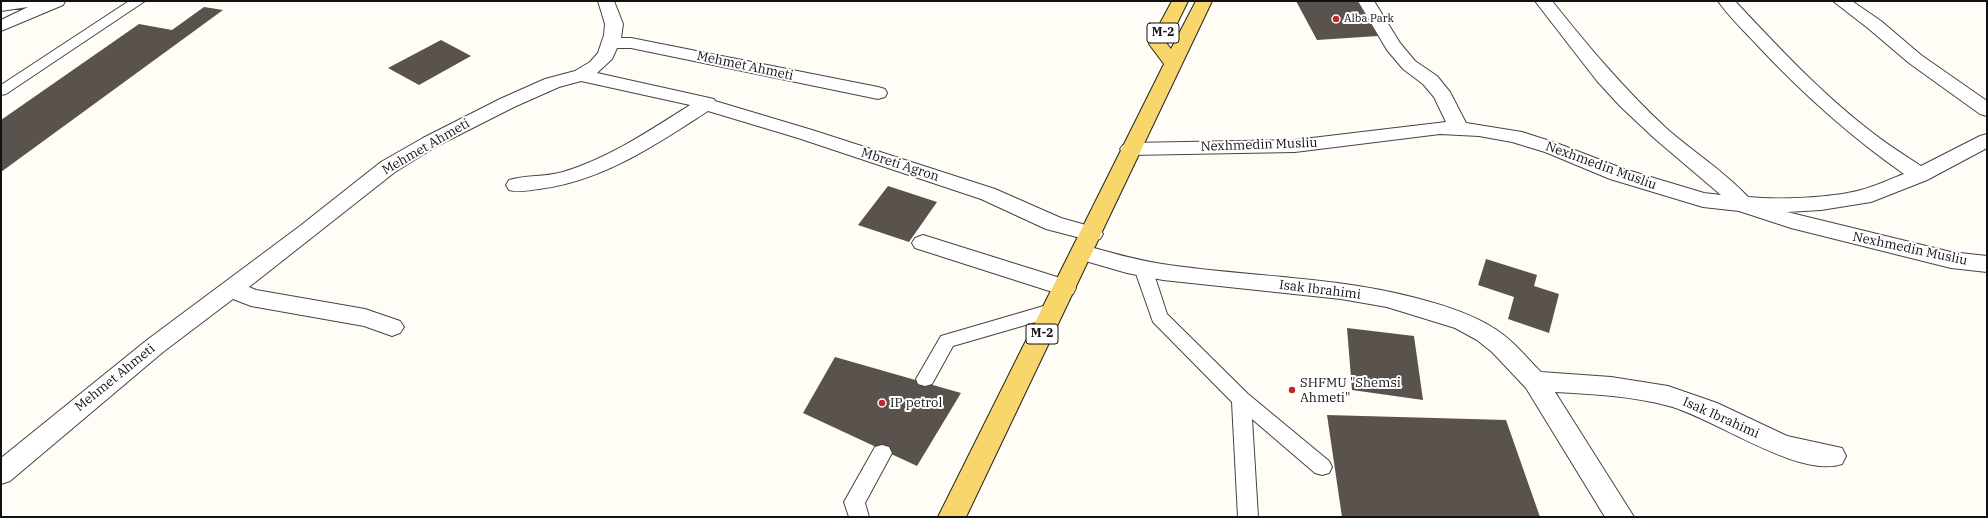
<!DOCTYPE html>
<html>
<head>
<meta charset="utf-8">
<style>
	body { margin:0 }
	#map { position:relative; width:1988px; height:518px; overflow:hidden; background:#fffdf5; font-family:"IBM Plex Serif",serif }
	canvas { display:block }
	.frame { position:absolute; inset:0; border:2px solid #111; pointer-events:none }
</style>
</head>
<body>
<div id="map">
<canvas width="1988" height="518"></canvas>
<div class="frame"></div>
</div>
<script>
const c = document.querySelector('canvas').getContext('2d');
c.lineJoin = 'round';
function fillPath(path, color) {
  c.fillStyle = color;
  c.fill(path, 'evenodd');
}
function trace(path, color, width, dash) {
  c.strokeStyle = color;
  c.lineWidth = width;
  c.lineCap = dash ? 'butt' : 'round';
  c.setLineDash(dash || []);
  c.stroke(path);
}
function label(font, color, halo, rows, align = 'center') {
  c.font = font + ' "IBM Plex Serif",serif';
  c.lineWidth = 4;
  c.setLineDash([]);
  c.textBaseline = 'middle';
  c.strokeStyle = halo;
  c.fillStyle = color;
  for (const [text, x, y, turn = 0] of rows) {
    c.save();
    c.translate(x, y);
    c.rotate((+turn || 0) * Math.PI / 180);
    c.textAlign = isNaN(turn) ? turn : align;
    if (halo) c.strokeText(text, 0, 0);
    c.fillText(text, 0, 0);
    c.restore();
  }
}
fillPath(new Path2D(`
	M1296,1H1357L1378,36L1317,40Z
	M204,7L223,10L1,172V120L139,24L172,30Z
	M441,40L471,56L419,85L388,68Z
	M888,186L937,202L909,242L858,225Z
	M1486,259L1537,275L1534,286L1559,294L1549,333L1508,319L1514,297L1478,285Z
	M1347,328L1414,336L1423,400L1352,390Z
	M835,357L961,393L917,466L803,413Z
	M1327,415L1506,420L1540,517H1342Z`), '#5a524d');
const service = new Path2D(`
	M129,1H145L6,94L1,95V85Z
	M1143,262L1149,264L1152,268L1167,314L1248,394L1329,461L1332,467L1329,473L1322,475L1315,473L1252,419L1258,517H1238L1232,402L1153,322L1134,268L1137,264Z
	M1054,303L1060,305L1063,310L1060,315L953,346L932,384L925,386L918,384L916,379L941,336Z
	M882,445L889,447L892,453L865,503L869,517H849L844,502L875,447Z`);
const minor = new Path2D(`
	M1,1H65L63,5L1,31V20L28,7L1,11Z
	M598,1H614L623,24L621,38H631L878,87L885,89L887,93L885,97L878,99L631,48H617L612,59L597,73L714,99L715,101L812,130L995,189L1061,218L1100,229L1103,234L1100,239L1092,241L1046,229L981,199L798,138L708,111C655,145 603,181 539,189C529,190 519,193 509,190L506,185L509,180C526,175 545,177 563,172C609,158 649,131 690,105L581,81L559,87L514,107L437,146L395,172L249,287L256,290L365,309L400,321L404,327L400,333L392,336L364,326L251,306L233,299L163,352L10,481L1,484V458L147,340L300,226L381,162L423,138L500,99L545,79L575,71L590,62L598,53L604,35L605,24Z
	M1358,1H1374L1400,43L1415,61L1437,76L1450,92L1466,123L1522,132L1559,144L1624,169L1704,193L1721,195L1654,138L1620,106L1597,81L1535,1H1552C1588,46 1624,89 1666,128C1693,152 1724,171 1748,197C1777,200 1833,198 1861,190C1876,186 1890,179 1904,174C1850,136 1803,94 1758,46C1745,32 1729,17 1718,1H1735C1777,46 1820,92 1869,130C1885,143 1903,154 1921,166L1980,136L1987,134V148L1927,180L1871,202L1821,210L1787,212L1951,252L1987,256V272L1951,268L1791,228L1739,211L1703,207L1610,179L1545,152L1512,142L1479,136L1440,134L1295,152L1130,155L1123,153L1120,149L1123,145L1130,143L1295,140L1446,122L1434,97L1423,84L1403,69L1387,50Z
	M1833,1H1852L1881,21L1921,55L1987,101V116L1980,114L1909,63L1869,29Z
	M923,235L1073,282L1076,288L1073,294L1065,296L915,248L912,243L915,238Z
	M1083,245C1109,252 1135,260 1162,264C1247,277 1333,276 1416,298C1443,305 1469,313 1492,327C1511,338 1526,357 1541,372L1611,377L1668,386L1717,403L1787,436L1842,448L1846,456L1842,464C1799,479 1714,418 1669,406C1632,396 1593,394 1555,392L1634,517H1605L1526,388L1492,352L1477,340L1455,328L1387,307L1341,299L1163,280L1127,273L1075,258L1072,253L1075,248Z`);
const primary = new Path2D(`
	M1172,1H1188L1167,44L1171,49L1196,1H1212L966,517H938L1164,64L1149,44Z`);
trace(service, '#444', 2);
trace(minor, '#444', 2);
trace(primary, '#222', 2);
fillPath(service, '#fff');
fillPath(minor, '#fff');
fillPath(primary, '#f9d66b');
for (const [x, y, r, color] of [
	[1336,19,4,"#c4262e"],
	[1292,390,4,"#c4262e"],
	[882,403,4,"#c4262e"]
]) {
  const dot = new Path2D();
  dot.arc(x, y, r, 0, 2 * Math.PI);
  c.fillStyle = color;
  c.fill(dot);
  trace(dot, '#fff', 1.5);
}
label('11px', '#111', '#fff', [
	["Alba Park",1344,19]
], 'left');
for (const [x, y, w] of [
	[1163,33,32],
	[1042,334,32]
]) {
  const box = new Path2D();
  box.roundRect(x - w / 2, y - 10, w, 20, 3);
  c.fillStyle = '#fff';
  c.fill(box);
  trace(box, '#111', 1);
}
label('bold 12px', '#111', null, [
	["M-2",1163,33],
	["M-2",1042,334]
]);
label('13px', '#111', '#fff', [
	["Mehmet Ahmeti",745,66,12],
	["Nexhmedin Musliu",1259,145,-2],
	["Mehmet Ahmeti",426,147,-30],
	["Mbreti Agron",900,165,18],
	["Nexhmedin Musliu",1601,166,20],
	["Nexhmedin Musliu",1910,249,12],
	["Isak Ibrahimi",1320,290,7],
	["Mehmet Ahmeti",115,378,-39],
	["Isak Ibrahimi",1721,418,24]
]);
label('13px', '#111', '#fff', [
	["SHFMU \"Shemsi",1300,383],
	["Ahmeti\"",1300,398],
	["IP petrol",890,403]
], 'left');
</script>
</body>
</html>
